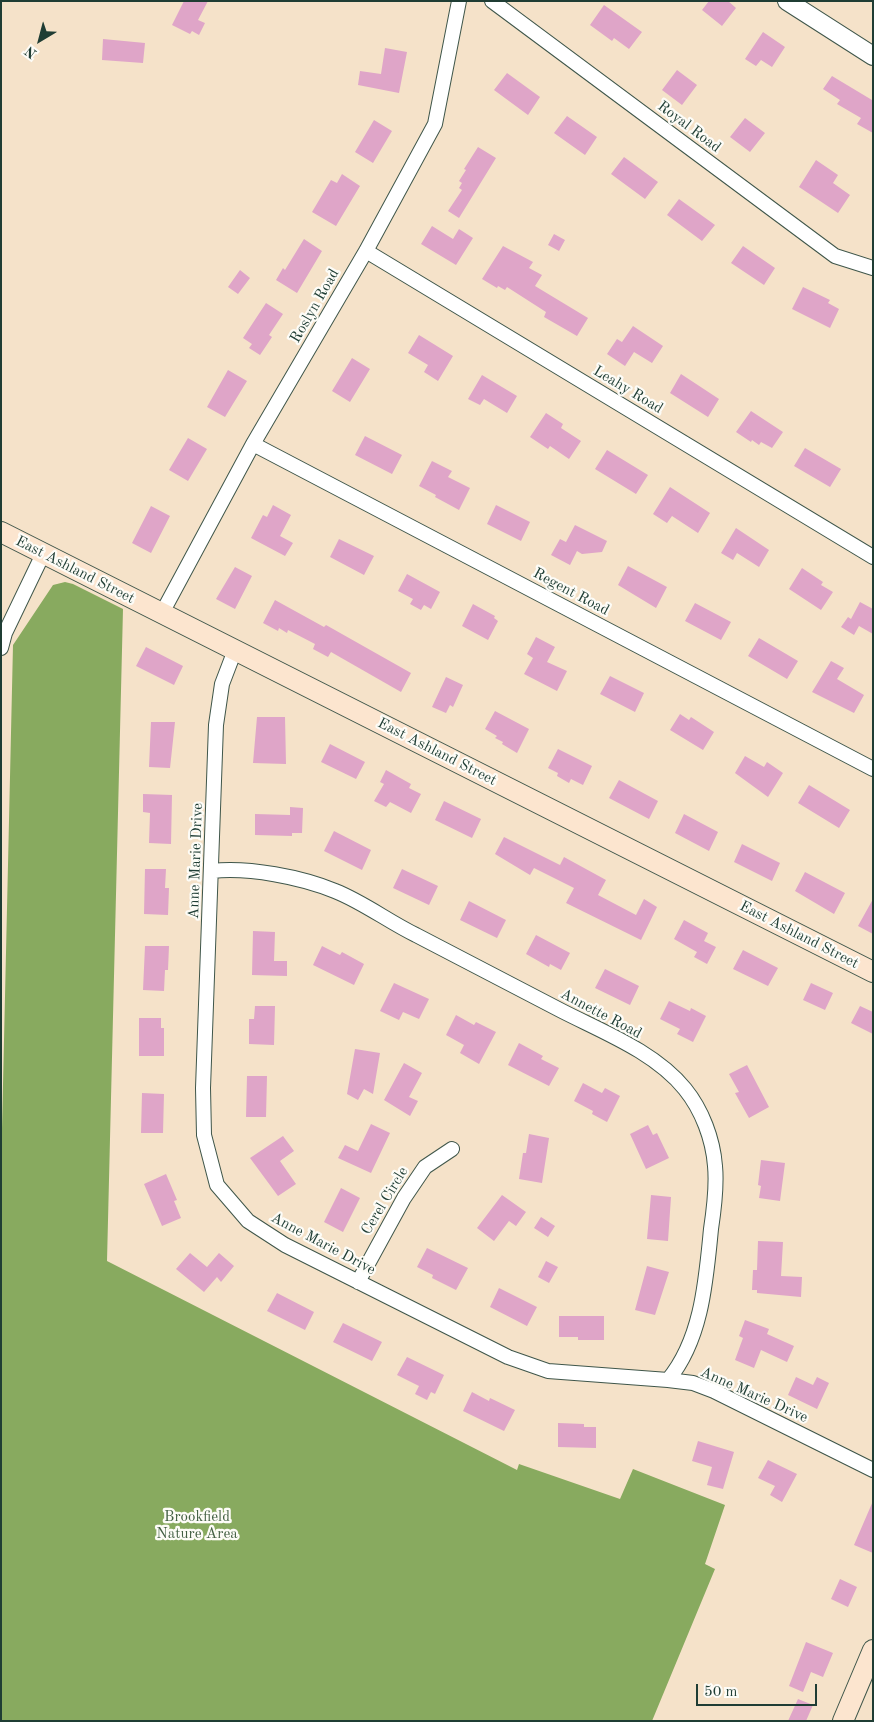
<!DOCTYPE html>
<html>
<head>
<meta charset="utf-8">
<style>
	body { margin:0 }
	#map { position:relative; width:874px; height:1722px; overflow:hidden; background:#f5e2c9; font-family:"Old Standard TT",serif }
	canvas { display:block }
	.frame { position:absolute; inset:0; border:2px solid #1f3d34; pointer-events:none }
	.north { position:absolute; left:15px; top:15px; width:50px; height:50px; -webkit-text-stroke:4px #fdfcf7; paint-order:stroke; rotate:217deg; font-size:14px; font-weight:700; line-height:20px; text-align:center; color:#1f3d34 }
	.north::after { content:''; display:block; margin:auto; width:18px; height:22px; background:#1f3d34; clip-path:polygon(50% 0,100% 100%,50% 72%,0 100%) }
	.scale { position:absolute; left:696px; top:1684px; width:121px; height:22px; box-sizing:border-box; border:2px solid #1f3d34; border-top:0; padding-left:6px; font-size:15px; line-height:18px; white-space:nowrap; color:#1f3d34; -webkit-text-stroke:4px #fdfcf7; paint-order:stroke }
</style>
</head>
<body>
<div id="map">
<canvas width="874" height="1722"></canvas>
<div class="frame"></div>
<div class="north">N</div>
<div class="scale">50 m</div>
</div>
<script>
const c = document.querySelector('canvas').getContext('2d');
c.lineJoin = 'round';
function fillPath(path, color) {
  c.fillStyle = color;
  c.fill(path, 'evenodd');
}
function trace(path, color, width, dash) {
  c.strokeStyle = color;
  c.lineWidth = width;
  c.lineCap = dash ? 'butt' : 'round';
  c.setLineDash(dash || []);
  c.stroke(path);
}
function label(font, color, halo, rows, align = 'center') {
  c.font = font + ' "Old Standard TT",serif';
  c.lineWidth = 4.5;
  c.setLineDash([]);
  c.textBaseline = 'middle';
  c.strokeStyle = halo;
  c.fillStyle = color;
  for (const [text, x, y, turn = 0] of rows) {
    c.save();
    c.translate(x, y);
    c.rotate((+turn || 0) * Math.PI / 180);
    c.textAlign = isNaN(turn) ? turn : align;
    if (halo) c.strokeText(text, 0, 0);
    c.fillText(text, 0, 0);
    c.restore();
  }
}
fillPath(new Path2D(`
	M65,582L73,584L123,609L107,1261L517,1470L519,1464L620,1499L633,1469L725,1505L705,1564L715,1569L652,1721H1V1172L13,645L53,585Z`), '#88aa5f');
fillPath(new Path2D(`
	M184,1H208L198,20L205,23L199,35L192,31L190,34L172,25Z
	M709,1H728L736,8L722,26L702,10Z
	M604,5L642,32L629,49L614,38L612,41L590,25Z
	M763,32L785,47L772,67L761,60L756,66L745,59Z
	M103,39L145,43L143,63L102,60Z
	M385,48L407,52L399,93L358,85L360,71L381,74Z
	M677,70L697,85L682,105L662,90Z
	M507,73L540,97L528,115L494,90Z
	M832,76L872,100L873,98V133L857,124L861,118L837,104L840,100L823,89Z
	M567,116L597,137L585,155L554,133Z
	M745,118L765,133L750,152L730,137Z
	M374,120L392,131L373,163L355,152Z
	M478,147L496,158L459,218L448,211L462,190L459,188L462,183L459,181L466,170L464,169Z
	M624,157L658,182L645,199L611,174Z
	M816,160L838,175L833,183L850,195L838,213L799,187Z
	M342,174L360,186L336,226L312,212L331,180L337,183Z
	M679,199L715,225L702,241L667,215Z
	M432,226L453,239L459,229L473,238L456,265L421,244Z
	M554,234L565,240L559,251L548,245Z
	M304,239L322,251L297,293L276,280L283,268L285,270Z
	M503,246L533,262L529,268L542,275L535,286L588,318L577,336L544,317L546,312L507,287L505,290L498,286L497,288L482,279Z
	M743,246L775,268L764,285L731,263Z
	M240,270L250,278L238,294L228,287Z
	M803,287L830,300L828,303L839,309L830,328L792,309Z
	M266,303L283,314L269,335L272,337L260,355L249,348L252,344L243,338Z
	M633,326L663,346L652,363L634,352L625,366L607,354L617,339L622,342Z
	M419,335L453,356L438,381L424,372L428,365L408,353Z
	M352,358L370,369L350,402L332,391Z
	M228,370L247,381L225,417L207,407Z
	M681,374L719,399L708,417L670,393Z
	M482,375L517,396L507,413L484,399L480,405L468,399Z
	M751,411L783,432L772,448L761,442L759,445L752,440L751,442L736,432Z
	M546,413L563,424L561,428L581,441L569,459L550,446L548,449L530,437Z
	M365,436L402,455L392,474L355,455Z
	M188,438L207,449L188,481L169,470Z
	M805,448L841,469L830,487L794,466Z
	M607,450L648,475L636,494L595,469Z
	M432,461L452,471L448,477L470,488L459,510L435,497L436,495L419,486Z
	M670,487L710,513L698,533L672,516L667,523L653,514Z
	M273,505L291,515L280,536L293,543L285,556L251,538L263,515L267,517Z
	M496,505L530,522L521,541L487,524Z
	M151,506L170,516L151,553L132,543Z
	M575,525L607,541L602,552L582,554L577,551L570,565L551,555L560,539L566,542Z
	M736,528L769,550L759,567L737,553L733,560L721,553Z
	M339,539L374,556L364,575L330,557Z
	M628,566L667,587L656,608L618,585Z
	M235,567L252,576L235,609L216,599Z
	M802,568L823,582L821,585L833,592L821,610L789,589Z
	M407,574L440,592L431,609L424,605L421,610L410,604L413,599L398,591Z
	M275,600L324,627L326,625L411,673L401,692L331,652L328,657L313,649L315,644L288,630L287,633L279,628L278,631L263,623Z
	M860,602L873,609V634L859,626L854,635L841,627L848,617L851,619Z
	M695,603L731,622L721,640L685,621Z
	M473,604L495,616L494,618L498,621L488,640L462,626Z
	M536,637L555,647L547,662L567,671L557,691L524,674L533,658L527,654Z
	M759,638L798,661L787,679L748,656Z
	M146,647L183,666L174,685L136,666Z
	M831,661L844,668L837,679L864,695L854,713L812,692Z
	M610,676L644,693L635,712L600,694Z
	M446,677L463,685L453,707L450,705L446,713L432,707Z
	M495,711L529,729L517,753L502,744L503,742L495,738L497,736L485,729Z
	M680,714L689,720L691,717L714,732L703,750L670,730Z
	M257,717H285L286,764L253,763Z
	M151,722H175L170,768L149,767Z
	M330,744L365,762L356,779L321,762Z
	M558,749L592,766L583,785L571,779L569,783L557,776L558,773L548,768Z
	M745,756L764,767L767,762L783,773L768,797L735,773Z
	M386,770L411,784L409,788L421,794L411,813L390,802L386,807L374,801L384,784L380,782Z
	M619,780L658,801L649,819L609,798Z
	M809,785L850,810L839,828L798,803Z
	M143,794L172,795L171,844L149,843L150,813L143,812Z
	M444,801L481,819L472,838L435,820Z
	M290,807L303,808L302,833H292V836L255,835V814L290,815Z
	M684,814L718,832L709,851L675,833Z
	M334,831L371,850L362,870L324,851Z
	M504,837L560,865L564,857L606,880L598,895L636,915L644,899L657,907L641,940L566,903L574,888L534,868L530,875L495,854Z
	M742,844L780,863L772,881L734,862Z
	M145,869H166L165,888H169L168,915L144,914Z
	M402,869L438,886L429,905L393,888Z
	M805,872L845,893L834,914L795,891Z
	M873,899V934L858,926Z
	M469,901L506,920L497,938L460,920Z
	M684,920L708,933L704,941L716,947L707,964L694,957L697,952L674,939Z
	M253,931L275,932L274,961H287V976L252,975Z
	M536,935L570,953L561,970L550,964L549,967L526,954Z
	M145,946H169L168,970H165L164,991L143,990Z
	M322,946L340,955L342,952L364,964L354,985L313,965Z
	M743,950L778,968L768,986L733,969Z
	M605,969L639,986L630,1005L595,988Z
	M394,983L429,999L419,1019L403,1012L399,1020L380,1011Z
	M811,983L833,993L825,1010L803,1000Z
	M669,1001L690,1011L691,1008L706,1016L693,1042L677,1034L680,1029L660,1019Z
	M255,1006H275L274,1045L249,1044V1019H254Z
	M860,1006L873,1012V1034L851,1023Z
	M456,1015L474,1025L476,1022L496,1032L479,1064L460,1053L464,1045L446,1035Z
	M139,1018H161V1028H164V1056H139Z
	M519,1043L543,1056L541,1059L559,1068L549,1086L508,1065Z
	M355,1049L380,1053L373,1094L364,1089L358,1100L347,1094Z
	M404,1063L422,1073L409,1097L418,1101L410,1116L384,1100Z
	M747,1065L769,1107L749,1118L735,1093L739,1092L729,1074Z
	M247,1076H267L266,1117H246Z
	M583,1083L602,1093L605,1088L620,1096L607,1122L592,1114L593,1111L574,1101Z
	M142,1093L164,1094L163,1133H141Z
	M371,1124L390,1133L371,1173L338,1158L345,1145L358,1151Z
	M648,1125L653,1135L657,1133L669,1158L646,1169L630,1134Z
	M529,1134L549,1138L542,1183L519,1179L523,1153H526Z
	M283,1136L294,1151L280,1161L296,1184L278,1196L250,1158Z
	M761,1160L785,1163L780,1201L759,1198L761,1186L758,1185Z
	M166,1174L177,1200L174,1201L181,1218L162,1226L144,1184Z
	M341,1188L360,1198L343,1232L324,1222Z
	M502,1195L526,1212L516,1226L509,1221L494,1241L477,1228Z
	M651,1195L671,1197L668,1241L647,1239Z
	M541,1217L555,1226L548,1237L534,1228Z
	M758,1241L783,1242L781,1276L802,1277L801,1297L757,1293V1290H752L753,1270H757Z
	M427,1248L468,1268L456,1290L432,1278L433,1275L417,1267Z
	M190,1253L207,1267L219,1253L234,1266L221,1282L217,1277L204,1292L176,1269Z
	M546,1261L558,1267L549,1283L538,1277Z
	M647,1266L669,1272L655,1315L635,1310Z
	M499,1288L537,1307L527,1326L490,1307Z
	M277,1293L314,1312L305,1330L267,1311Z
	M559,1316H604V1340H578V1337H559Z
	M745,1320L769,1329L767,1334L794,1346L787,1362L761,1350L754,1368L735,1360L743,1338L739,1336Z
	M343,1323L382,1342L372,1361L333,1342Z
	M407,1357L444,1375L435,1394L431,1392L427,1400L415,1394L419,1386L397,1375Z
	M796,1377L813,1385L817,1377L829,1383L817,1409L788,1395Z
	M472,1392L489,1401L490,1398L515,1410L504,1431L463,1411Z
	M558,1423L584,1424V1427H596V1448L558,1447Z
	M698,1441L734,1452L723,1489L707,1485L712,1467L692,1461Z
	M768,1460L797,1474L782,1502L770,1495L775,1486L758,1478Z
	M873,1501V1553L854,1545Z
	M840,1579L857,1587L848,1607L831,1599Z
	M806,1642L833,1653L823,1677L811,1672L803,1692L789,1686Z
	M798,1699L813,1705L806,1721H788Z`), '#dfa5c8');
const minor = new Path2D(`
	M492,1L835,256L873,268
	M366,251L873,557
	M253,444L873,769
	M162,613L253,444L366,251L435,124L459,1
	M1,648L5,633L43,554
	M235,650L222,684L216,725L203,1088L204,1135L217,1185L248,1221L285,1245L508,1357L548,1371L668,1380L693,1383L714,1391L873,1470
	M212,871C249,867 301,877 335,891C363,902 389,922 416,935C465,960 513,986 562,1011C603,1032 655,1052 685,1089C702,1110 713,1139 715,1166C717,1186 714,1209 711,1229C706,1280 702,1339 668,1380
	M358,1282L404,1198L425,1167L452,1149`);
const tertiary = new Path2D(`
	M787,1L873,56`);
const secondary = new Path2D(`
	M1,532L873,972
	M843,1721L873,1650`);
trace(minor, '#3f564a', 16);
trace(tertiary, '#3f564a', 20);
trace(secondary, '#3f564a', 22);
trace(minor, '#fff', 14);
trace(tertiary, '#fff', 18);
trace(secondary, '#fce5cf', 20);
label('15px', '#1f3d34', '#fdfcf7', [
	["Royal Road",689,127,37],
	["Roslyn Road",315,306,-60],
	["Leahy Road",628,390,31],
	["East Ashland Street",75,570,27],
	["Regent Road",571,592,28],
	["East Ashland Street",437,752,27],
	["Anne Marie Drive",196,861,-88],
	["East Ashland Street",799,935,27],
	["Annette Road",601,1014,28],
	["Cerel Circle",385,1201,-59],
	["Anne Marie Drive",323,1244,28],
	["Anne Marie Drive",754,1395,24]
]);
label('15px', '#425f42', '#fdfcf7', [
	["Brookfield",197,1517],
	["Nature Area",197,1534]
]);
</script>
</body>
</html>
